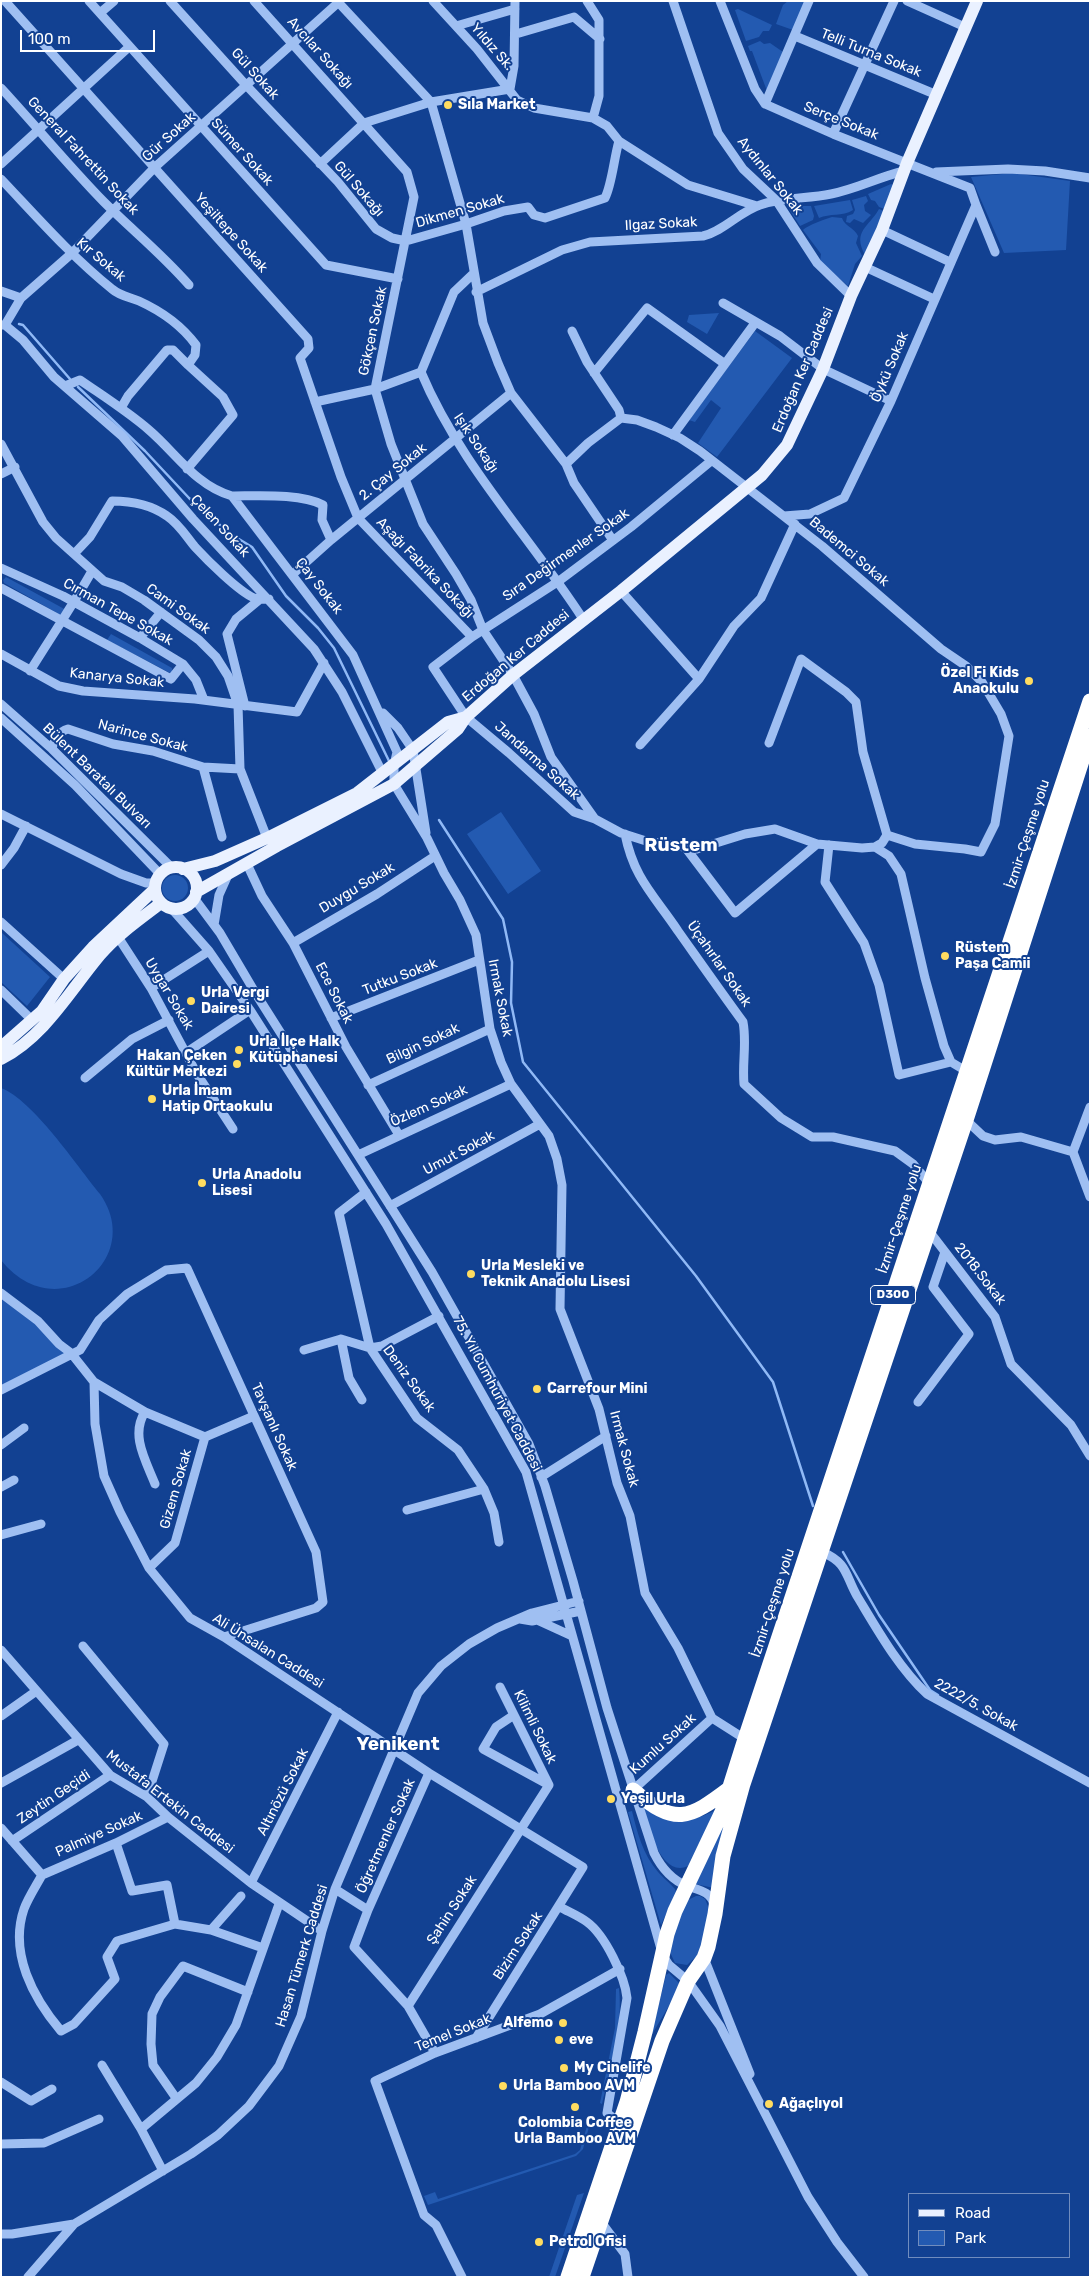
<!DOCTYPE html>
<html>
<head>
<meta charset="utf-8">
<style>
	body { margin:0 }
	#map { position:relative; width:1091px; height:2278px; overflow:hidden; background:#124192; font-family:Rubik,sans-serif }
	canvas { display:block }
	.frame { position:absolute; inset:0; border:2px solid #fff; pointer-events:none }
	.legend { position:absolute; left:908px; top:2193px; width:162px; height:65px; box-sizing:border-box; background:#124192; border:1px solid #718dbe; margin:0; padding:6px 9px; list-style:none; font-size:15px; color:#fff }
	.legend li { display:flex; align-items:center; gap:10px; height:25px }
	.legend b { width:25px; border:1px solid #718dbe }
	.scale { position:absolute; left:20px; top:30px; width:135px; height:22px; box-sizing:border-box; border:2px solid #fff; border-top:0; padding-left:6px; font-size:15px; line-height:18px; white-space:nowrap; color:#fff; -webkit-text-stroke:4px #124192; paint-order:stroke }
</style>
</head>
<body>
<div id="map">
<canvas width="1091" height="2278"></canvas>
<div class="frame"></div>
<ul class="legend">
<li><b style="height:6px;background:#eaf1ff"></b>Road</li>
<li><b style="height:14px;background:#235ab1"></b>Park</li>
</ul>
<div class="scale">100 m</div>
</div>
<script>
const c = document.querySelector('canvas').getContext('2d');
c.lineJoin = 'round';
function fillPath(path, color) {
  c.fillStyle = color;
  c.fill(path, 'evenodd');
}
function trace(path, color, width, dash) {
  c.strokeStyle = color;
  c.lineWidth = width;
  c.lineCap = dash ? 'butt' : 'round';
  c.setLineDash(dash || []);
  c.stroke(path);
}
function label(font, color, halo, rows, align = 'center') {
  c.font = font + ' Rubik,sans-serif';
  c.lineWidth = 4;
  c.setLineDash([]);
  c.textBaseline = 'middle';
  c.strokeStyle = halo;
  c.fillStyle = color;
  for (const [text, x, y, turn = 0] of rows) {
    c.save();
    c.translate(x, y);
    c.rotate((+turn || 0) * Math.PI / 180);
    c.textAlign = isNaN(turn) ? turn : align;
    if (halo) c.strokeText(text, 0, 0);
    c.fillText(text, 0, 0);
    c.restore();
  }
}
fillPath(new Path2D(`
	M788,1H806L793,30L776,24L783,5Z
	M738,9L772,25L769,31H763L759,37L746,41L735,10Z
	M760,41L764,44L770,43L783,52L767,91L752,51H750L748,46Z
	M1013,173L1070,181L1066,250L1004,253L971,177Z
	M891,184L895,186L885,209L879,207L875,201L871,200L868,194Z
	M866,196L868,201L864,205L865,211L871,215L863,223L854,219L850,223L846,222L847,216L853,214L855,210L852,200Z
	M850,200L853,210C842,217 830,213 819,218L814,206Z
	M792,206H811L814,216L813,220L800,226L789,209Z
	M879,209L884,211L865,255C852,231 869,227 879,209Z
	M832,217L842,218C845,227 854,227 858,236L856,243L862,256L855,264L848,286L820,262L821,254L803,230C808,225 825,219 832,217Z
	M719,313L707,334L687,322L689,315Z
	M755,331L792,358L717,457L698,443L721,408L711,400L695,422L689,420Z
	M6,577L68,611L66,618L4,583L3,580Z
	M111,634L172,668V674L107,640Z
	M501,812L541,871L508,894L467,834Z
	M162 888a13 13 0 1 1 26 0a13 13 0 1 1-26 0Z
	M1,932L50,977L27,1006L1,982Z
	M1,1088C33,1100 77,1166 100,1194C146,1259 57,1330 1,1260Z
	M1,1293L71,1353L1,1390Z
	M642,1805C675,1818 682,1827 716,1810L688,1866C661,1879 646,1823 642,1805Z
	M632,1811C637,1832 643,1855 658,1872C663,1878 670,1883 675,1889L676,1892L661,1925L628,1812Z
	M725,1817L714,1888L695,1884Z
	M696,1896H700L705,1899L710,1911L700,1953L687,1965L675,1963L669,1950L686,1901Z
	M669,1973L679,1983V1989L651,2036L666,1975Z
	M619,1988C623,2027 611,2066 602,2104L600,2103L615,2028L616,1989Z
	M587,2126L589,2127L583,2149L576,2156L428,2205L424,2196L435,2192L438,2199L575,2154L580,2150Z
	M584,2193L555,2277H549L577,2195Z`), '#235ab1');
trace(new Path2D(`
	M19,324L23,325L70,379
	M78,387L145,451L189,498L229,533L252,547L286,596L318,628L334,648L390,763
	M439,820L503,919L512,962L511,1003L523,1062L696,1276L773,1382L813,1506
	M843,1552L879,1615L930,1690L938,1695`), '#90b9f6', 2.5);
trace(new Path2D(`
	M5,1L308,339L309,348L300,358L341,477L358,518L472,637
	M89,1L326,265L398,279
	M170,1L245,84L338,182L376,229L392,238L406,241L466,224L504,211L528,207L534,215L545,218L605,198C612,184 614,158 619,141
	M254,1L407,172L414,197L375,389L391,444L423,524L456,574L471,600L483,630L513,675L534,714L551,757L595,819L621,833L646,841L697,849L745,834L775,829L817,844L862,848L875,847L889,856L901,874L925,978L944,1046L951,1062L966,1071
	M337,1L431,102L466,224L483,323L498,363L511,393L566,464L574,483L612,539
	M433,1L477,49L517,100L534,108L593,118L607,126L619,141L688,185L757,206
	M587,1L599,20V96L593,118
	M673,1L718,133L743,169L776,200L817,263L851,296
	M720,1L755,89L765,104
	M907,1L965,27
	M100,13L114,1
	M456,26L515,9
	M516,34L574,17L600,39
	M795,36L937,95
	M1,88C36,126 68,165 104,202C132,230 162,254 189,285
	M510,89L514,66L515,1
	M765,104L833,134L970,188L976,205L891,401L844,498L810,514L784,516
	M765,104L809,1
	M833,134L894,1
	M1,164L129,47
	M320,164L364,123L431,102L510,89
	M936,172L1008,169L1045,171L1090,178
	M1,179C37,217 71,256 112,289C120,296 130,297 139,301C161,311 182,326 196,345L195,355L188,365L223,397L233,415L187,469
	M976,205L995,252
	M882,230L950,262
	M865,267L934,299
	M474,273L454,292L421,372C459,463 530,537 583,619
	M1,291L21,298
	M476,292L562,250L590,242L703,236C724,231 739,212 760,205C783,197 808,199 831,194C856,189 879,177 904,171
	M723,303L780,336L823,369L891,401
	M1,325H5L23,340L54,377L122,436L193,519L314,649L342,692L383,774
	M5,325L21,298L71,254L154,168L340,1
	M572,331L587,362L619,410L621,418L637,420L656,427L680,438L700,451L822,546L941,649L966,666L982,682L1001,714L1009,736L995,824L981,852L965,849L915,844L887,835L882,843L875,847
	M594,373L647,308L725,364
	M65,386L80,380C103,396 127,411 149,430C176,453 196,486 232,496L353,655L397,752L394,765V784L427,838L444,873L460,900L476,935L490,1029L501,1062L511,1084L549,1136L557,1159L562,1185L560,1309L599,1409L617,1483L630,1516L645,1593L678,1648L712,1718L745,1739
	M315,402L375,389L421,372
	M121,408L128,396L167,350H173L188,365
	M673,435L755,323
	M1,444L43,522L56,538L104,581L122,587L144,600L199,640L216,657L228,676L238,705L240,769L267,838
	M566,464L588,443L621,418
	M1,474L15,467
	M232,496C257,496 301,493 323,505L322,520L331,540
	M74,554L90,537L112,501C131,501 150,504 167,516C179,524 186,536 195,547C207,560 238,591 254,598C259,600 263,599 269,599
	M1,568L63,596L140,638L183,664L196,680L204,700
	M293,574L331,540L511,393
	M1,588L171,679L183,664
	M621,591L699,679
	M140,638L161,612
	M1,654L59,686L83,691L195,699L297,712L324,663
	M30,671C51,637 73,605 92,571
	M1,704L52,749L172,868
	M245,706L227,634L236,619L259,600
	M383,713L398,728L413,750L426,833
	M1,718L75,785L160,874
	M769,743L801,659L846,692L856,702L863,752L887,835
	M640,745L699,679L734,626L761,598L795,524
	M52,749C54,739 58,732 68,729L113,744L153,751L203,767L240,769
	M203,767L222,837
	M1,814L121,874L146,883H156
	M595,819L574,812L509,753L466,717L433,667L472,637L559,581L631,527L711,461
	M625,834C634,879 654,895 678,931C700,962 721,992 743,1022C747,1043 742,1063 744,1084L781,1118L812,1137H833L895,1151L913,1164L929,1183
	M829,845L825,882L864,943L879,985L899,1075L951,1062
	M685,847L735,913L817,844
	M247,864L262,896L293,943L346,1047L399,1135
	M1,865L14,848L26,826
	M194,898L220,933L256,994L432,1272L529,1444L545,1486L573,1581L607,1708L654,1853C661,1867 672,1880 687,1886C698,1890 711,1891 714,1905
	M171,908L209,951L250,1010L386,1224L526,1472L663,1956L669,1965L688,1981L720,2026L808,2197L837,2242L864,2277
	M1,922L64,979
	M214,925L219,895L228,875
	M118,937L151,988L197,1074L233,1129
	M293,943L377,894L435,856
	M151,988L209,951
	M1,990L32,1020
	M331,1018L479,960
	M187,1052L250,1010
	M85,1078L132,1039L169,1020
	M368,1085L490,1029
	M966,1120L983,1136L995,1140L1021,1137L1073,1152L1090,1197
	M1073,1152L1090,1107
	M358,1155L511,1084
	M366,1192L339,1213L370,1348L417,1418L458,1450L484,1489L494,1513L499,1542
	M390,1206L540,1124
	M929,1231L995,1317L1011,1364L1071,1425L1090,1456
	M1,1293L38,1321L59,1344L71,1353L94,1382L95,1424L104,1476L120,1512L149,1568L190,1618L224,1637L429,1773L583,1867L476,2038
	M341,1339L349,1378L362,1400
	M304,1350L341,1339L370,1348L382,1346L439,1316
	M94,1382L145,1412L205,1437
	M1,1390L80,1350L99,1320L127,1294L166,1270L187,1268L316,1552L323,1602L316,1608L224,1637
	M918,1402L969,1334L933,1287L945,1252
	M145,1412C130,1435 146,1461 155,1484
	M205,1437L254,1416
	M1,1445L24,1428
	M541,1477L606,1436
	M1,1487L14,1480
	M407,1510L484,1489
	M1,1535L41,1524
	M822,1552C848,1563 845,1575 857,1596C877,1629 898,1667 927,1694L1090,1783
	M149,1568L175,1543L205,1437
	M520,1619L532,1621L581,1611
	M537,1620L572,1636
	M83,1646L164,1744L147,1797
	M1,1650L110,1775L147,1797L168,1817L251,1883L322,1931
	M514,1715L496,1727L483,1749L549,1785
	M1,1716L35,1692
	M1,1783L78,1740
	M633,1790L712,1718
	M1,1828L42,1875
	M12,1841L110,1775
	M116,1843L132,1891L167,1885L175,1924
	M42,1875C36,1886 28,1898 24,1909C9,1953 33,1998 61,2031L74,2024L115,1979L107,1957L117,1941L175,1924L211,1930L263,1948
	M42,1875L116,1843L168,1817
	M251,1883L338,1712
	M335,1889L368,1910L354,1947L408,2006L435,2053
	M560,1907C569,1912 579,1916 587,1922C605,1935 625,1977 627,1998L607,2113L620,2123
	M368,1910L429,1773
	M211,1930L241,1896
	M704,1958L750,2074
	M408,2006L549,1785L500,1687
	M102,2065L141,2129
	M1,2082L31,2101L52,2089
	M176,2098L153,2065L151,2044L152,2014L160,1997L183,1966L248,1992
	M1,2144L44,2143L99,2119
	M163,2171L141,2129L196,2083L217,2057L236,2025L279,1904
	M601,2222L625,2254L628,2277
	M1,2234H12L74,2224
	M28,2277L74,2224L191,2154L218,2135L249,2106L279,2066L301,2016L322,1931L335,1889L418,1693L441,1666L469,1644L497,1628L532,1613L579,1601
	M462,2277L436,2225L424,2215L375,2081L435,2053L540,2014L620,1969`), '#9fbff2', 9);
trace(new Path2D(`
	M155 888a21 21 0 1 1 42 0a21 21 0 1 1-42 0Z
	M183,869L215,861L267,838L357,793L448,722L466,717
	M196,892L277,846L394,784L458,729L466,717L513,675L621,591L762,475L787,445L823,369L851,296L882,230L907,163L977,1
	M1,1047L42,1011L64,979L93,947L155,889
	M1,1059C45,1036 69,992 100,955C117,935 140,919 161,903`), '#eaf1ff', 12);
trace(new Path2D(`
	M633,1790C675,1826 688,1820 730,1788
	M568,2277L627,2102L645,2032L667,1934L675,1911L722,1812L745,1739L1090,701
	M582,2277L662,2041L688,1981L704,1958L708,1947L715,1914L723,1856L743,1784L966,1120L1090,736`), '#fff', 15);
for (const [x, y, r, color] of [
	[448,105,5,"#ffdc60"],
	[1029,681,5,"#ffdc60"],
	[945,956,5,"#ffdc60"],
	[191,1001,5,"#ffdc60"],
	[239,1050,5,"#ffdc60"],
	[237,1064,5,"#ffdc60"],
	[152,1099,5,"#ffdc60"],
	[202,1183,5,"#ffdc60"],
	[471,1274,5,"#ffdc60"],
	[537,1389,5,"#ffdc60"],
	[611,1799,5,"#ffdc60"],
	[563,2023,5,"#ffdc60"],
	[559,2040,5,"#ffdc60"],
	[564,2068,5,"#ffdc60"],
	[503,2086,5,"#ffdc60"],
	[769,2104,5,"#ffdc60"],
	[575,2107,5,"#ffdc60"],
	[539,2242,5,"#ffdc60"]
]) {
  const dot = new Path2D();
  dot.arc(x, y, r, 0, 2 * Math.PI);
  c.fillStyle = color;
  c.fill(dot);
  trace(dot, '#124192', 2);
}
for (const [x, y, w] of [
	[893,1295,45]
]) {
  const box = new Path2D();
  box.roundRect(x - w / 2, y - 9.5, w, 19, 4);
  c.fillStyle = '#124192';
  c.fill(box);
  trace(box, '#fff', 1);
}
label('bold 12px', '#fff', null, [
	["D300",893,1295]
]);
label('14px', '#fff', '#124192', [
	["Yıldız Sk.",492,47,49],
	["Avcılar Sokağı",320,53,48],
	["Telli Turna Sokak",871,53,22],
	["Gül Sokak",255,74,48],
	["Serçe Sokak",841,121,22],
	["Gür Sokak",169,137,-42],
	["Sümer Sokak",242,152,48],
	["General Fahrettin Sokak",83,156,47],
	["Aydınlar Sokak",770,176,51],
	["Gül Sokağı",359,189,49],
	["Dikmen Sokak",460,211,-16],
	["Ilgaz Sokak",661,224,-3],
	["Yeşiltepe Sokak",231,233,48],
	["Kır Sokak",101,260,40],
	["Gökçen Sokak",373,331,-78],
	["Öykü Sokak",890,367,-67],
	["Erdoğan Ker Caddesi",803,370,-67],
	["Işık Sokağı",476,443,56],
	["2. Çay Sokak",393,472,-39],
	["Çelen Sokak",220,526,47],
	["Bademci Sokak",849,552,40],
	["Sıra Değirmenler Sokak",566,555,-35],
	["Aşağı Fabrika Sokağı",425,568,46],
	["Çay Sokak",319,586,52],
	["Cami Sokak",178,609,36],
	["Cırman Tepe Sokak",118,612,29],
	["Erdoğan Ker Caddesi",516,656,-40],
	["Kanarya Sokak",117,678,6],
	["Narince Sokak",143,736,15],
	["Jandarma Sokak",537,761,42],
	["Bülent Baratalı Bulvarı",97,776,44],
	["İzmir-Çeşme yolu",1028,834,-72],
	["Duygu Sokak",357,888,-31],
	["Üçahırlar Sokak",719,964,55],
	["Tutku Sokak",400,977,-21],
	["Ece Sokak",334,993,63],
	["Uygar Sokak",169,994,59],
	["Irmak Sokak",500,998,79],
	["Bilgin Sokak",423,1044,-25],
	["Özlem Sokak",429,1106,-24],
	["Umut Sokak",459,1153,-28],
	["İzmir-Çeşme yolu",900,1219,-72],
	["2018.Sokak",980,1274,52],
	["Deniz Sokak",409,1379,54],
	["75. Yıl Cumhuriyet Caddesi",497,1394,62],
	["Tavşanlı Sokak",274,1427,66],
	["Irmak Sokak",624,1449,75],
	["Gizem Sokak",176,1489,-74],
	["İzmir-Çeşme yolu",773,1603,-72],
	["Ali Ünsalan Caddesi",268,1651,32],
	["2222/5. Sokak",976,1705,29],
	["Kilimli Sokak",535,1727,64],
	["Kumlu Sokak",663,1744,-42],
	["Altınözü Sokak",283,1792,-63],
	["Zeytin Geçidi",54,1797,-34],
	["Mustafa Ertekin Caddesi",170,1802,38],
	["Palmiye Sokak",99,1834,-24],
	["Öğretmenler Sokak",386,1836,-66],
	["Şahin Sokak",452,1910,-57],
	["Bizim Sokak",518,1946,-57],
	["Hasan Tümerk Caddesi",302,1956,-73],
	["Temel Sokak",453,2033,-22]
]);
label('bold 14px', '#fff', '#124192', [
	["Sıla Market",458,105],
	["Özel Fi Kids",1019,673,"right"],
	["Anaokulu",1019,689,"right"],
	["Rüstem",955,948],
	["Paşa Camii",955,964],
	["Urla Vergi",201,993],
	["Dairesi",201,1009],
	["Urla İlçe Halk",249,1042],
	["Kütüphanesi",249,1058],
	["Hakan Çeken",227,1056,"right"],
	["Kültür Merkezi",227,1072,"right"],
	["Urla İmam",162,1091],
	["Hatip Ortaokulu",162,1107],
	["Urla Anadolu",212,1175],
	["Lisesi",212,1191],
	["Urla Mesleki ve",481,1266],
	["Teknik Anadolu Lisesi",481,1282],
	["Carrefour Mini",547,1389],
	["Yeşil Urla",621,1799],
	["Alfemo",553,2023,"right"],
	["eve",569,2040],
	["My Cinelife",574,2068],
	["Urla Bamboo AVM",513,2086],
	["Ağaçlıyol",779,2104],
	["Colombia Coffee",575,2123,"center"],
	["Urla Bamboo AVM",575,2139,"center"],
	["Petrol Ofisi",549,2242]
], 'left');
label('bold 19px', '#fff', '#124192', [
	["Rüstem",681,846],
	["Yenikent",398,1745]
]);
</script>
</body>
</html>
